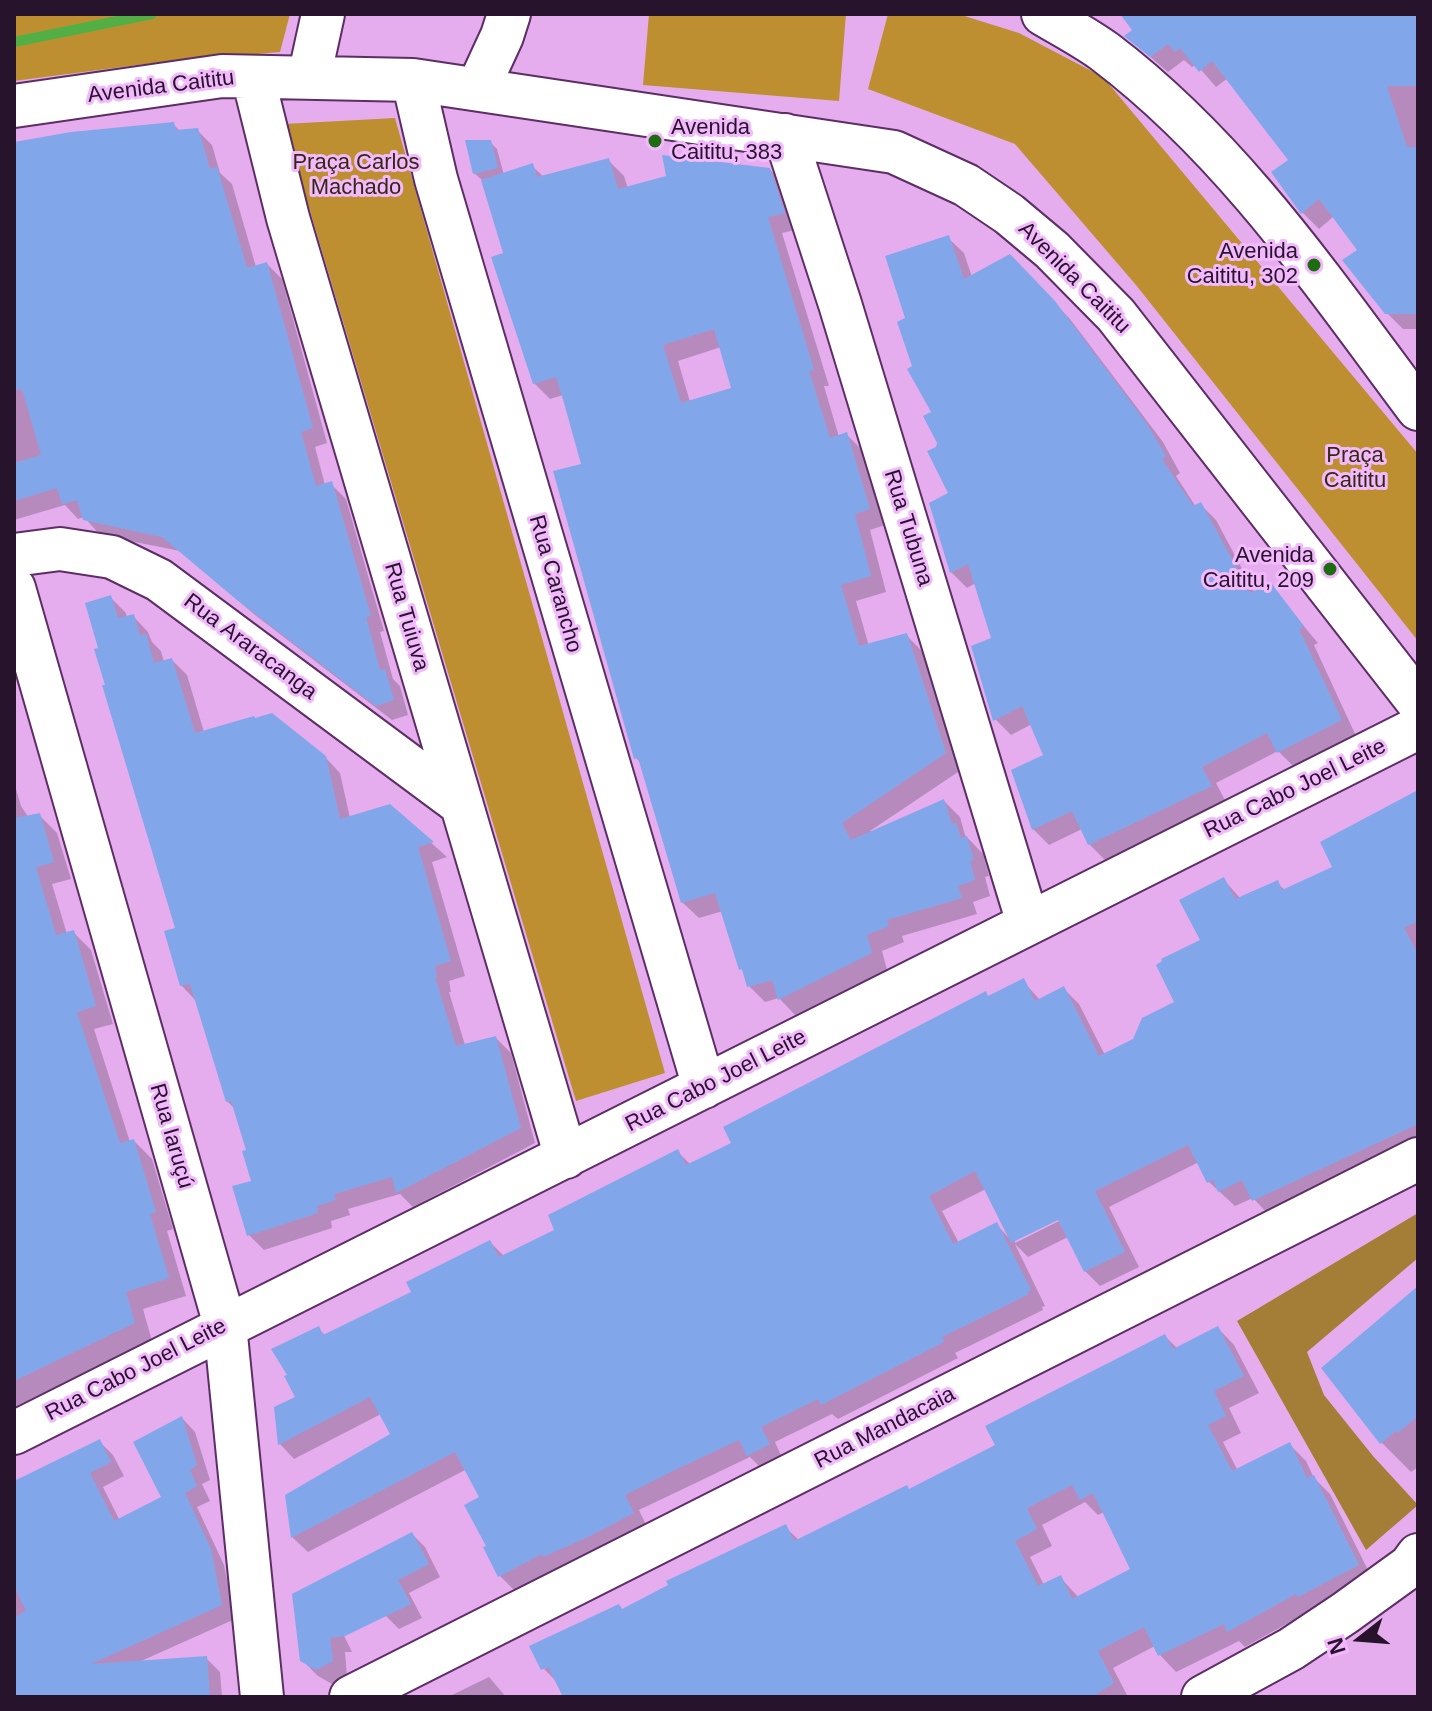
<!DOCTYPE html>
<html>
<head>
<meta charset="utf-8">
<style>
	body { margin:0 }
	#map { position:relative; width:1432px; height:1711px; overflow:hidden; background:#e5adee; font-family:Arial,sans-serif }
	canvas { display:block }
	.frame { position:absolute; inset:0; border:16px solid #28132c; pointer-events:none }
	.north { position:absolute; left:1320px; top:1599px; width:80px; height:80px; -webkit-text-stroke:6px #f2bafc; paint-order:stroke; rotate:253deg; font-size:22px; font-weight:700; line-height:32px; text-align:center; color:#28132c }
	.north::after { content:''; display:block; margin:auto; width:28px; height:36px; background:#28132c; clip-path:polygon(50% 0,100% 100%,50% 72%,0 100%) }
</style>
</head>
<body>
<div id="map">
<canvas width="1432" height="1711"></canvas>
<div class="frame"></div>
<div class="north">N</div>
</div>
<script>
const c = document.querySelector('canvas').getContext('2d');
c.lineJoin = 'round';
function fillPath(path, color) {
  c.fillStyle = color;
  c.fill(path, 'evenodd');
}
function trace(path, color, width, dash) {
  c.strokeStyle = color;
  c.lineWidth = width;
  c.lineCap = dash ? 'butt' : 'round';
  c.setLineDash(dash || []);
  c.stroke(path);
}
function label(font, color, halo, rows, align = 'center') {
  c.font = font + ' Arial,sans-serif';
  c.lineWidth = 6;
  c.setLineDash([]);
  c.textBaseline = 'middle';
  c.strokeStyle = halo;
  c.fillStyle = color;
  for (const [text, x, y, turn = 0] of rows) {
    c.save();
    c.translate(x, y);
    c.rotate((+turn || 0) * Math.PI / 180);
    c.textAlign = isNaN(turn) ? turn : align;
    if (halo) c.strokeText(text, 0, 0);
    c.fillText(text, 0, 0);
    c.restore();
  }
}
fillPath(new Path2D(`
	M14,14H290L280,52L145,64L14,81Z
	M649,14H846L839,101L643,85Z
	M888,14H958L1019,33L1103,77L1418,454V641L1136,285L1015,144L868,89Z
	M395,118L665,1073L576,1101L284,124Z`), '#bd8f30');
fillPath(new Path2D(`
	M1418,1213V1258L1307,1352L1324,1395L1373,1456L1418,1505L1366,1550L1237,1321Z`), '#a47e36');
fillPath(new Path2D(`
	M1122,14H1418V329H1403L1386,312L1360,250L1334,216L1319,229L1303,213L1274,172L1290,160L1228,78L1216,87L1196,64L1192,67L1184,60L1168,72L1127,37L1135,30Z
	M173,124L180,131L197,130L212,145L220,173L232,184L256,267L267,264L282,279L327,443L315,447L325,485L331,484L346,499L384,631L380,632L393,679L400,686L408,715L392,720L255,615L180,551L100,535L84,517L78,519L65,505L14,520V145Z
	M490,142L497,149L504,175L532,166L544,177L608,160L624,176L628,189L770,170L786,186L800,229L782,233L829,386H824L839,437L847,435L863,451L885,525L870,530L886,592L856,601L869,646L906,635L922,651L961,770L870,831L871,833L944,801L960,817L965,835L983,854L989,876L985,877L990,896L973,902L977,914L902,936L904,942L882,951L887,970L795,1015L779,998L765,1002L749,986L746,974L741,969L723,911L699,918L682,902L641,763L636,758L583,465L563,395L550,399L534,383L505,254L482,180L474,173ZM721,347L733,389L690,402L678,361Z
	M948,238L964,253L972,277L1009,257L1070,319L1163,442L1180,473L1176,476L1196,507L1200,504L1216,520L1255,593L1270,586L1318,643L1314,645L1356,736L1294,767L1278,751L1216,783L1226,802L1105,860L1089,844L1082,829L1049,845L1033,829L1046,756L1032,724L1011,735L995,719L993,640L976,583L967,588L951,572L950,494L938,448L934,413L915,367L907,319Z
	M110,597L126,613L127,618L133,616L148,632L152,642L161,651L164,662L172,660L187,675L204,732L325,757L340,773L350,818L390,806L447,857L432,862L465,976L449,981L451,992H449L465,1045L496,1038L511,1053L535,1143L413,1207L400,1194L348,1209L350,1215L331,1221L332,1228L264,1250L249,1235L253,1182L248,1151L236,1110L227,1101L197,1002L181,985L177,929L107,686L101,649Z
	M14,782L21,806L29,818L39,815L57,833L71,879L52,884L67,934L73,932L91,950L113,1024L94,1029L130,1142L134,1141L152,1159L173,1229L167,1231L186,1296L143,1309L152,1341L16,1406Z
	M1418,793V1145L1269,1215L1253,1198L1235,1206L1209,1182L1199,1162L1109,1207L1139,1267L1100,1286L1085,1271L1068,1237L1028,1257L1015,1244L1045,1306L1042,1307L1043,1310L955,1353L958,1358L838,1419L832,1414L775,1442L783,1460L763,1470L750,1457L639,1510L648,1529L515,1591L499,1575L489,1547L482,1498L467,1469L308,1552L293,1538L287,1496L393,1435L381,1414L294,1459L280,1444L298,1397L318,1328L326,1336L414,1292L490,1242L505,1257L557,1231L678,1152L691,1165L734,1144L1023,981L1040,1000L1064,989L1079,1004L1105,1055L1134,1040L1177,1003L1202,941L1224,880L1241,899L1277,883L1286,891L1335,868ZM986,1189L1009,1238L997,1225L959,1243L942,1211ZM1066,1214L1067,1217L1015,1243V1239Z
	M1418,1289V1467L1411,1472L1381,1442Z
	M1218,1328L1234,1345L1259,1393L1229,1408L1241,1433L1223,1442L1238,1471L1290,1445L1306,1461L1314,1478L1330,1494L1374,1582L1313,1609L1245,1647L1239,1641L1176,1672L1160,1655L1155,1646L1113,1668L1128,1697H565L558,1683L544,1669L623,1610L785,1527L800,1541L910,1491L997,1446L1165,1336L1178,1349ZM1085,1502L1098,1515L1104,1512L1133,1570L1079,1598L1060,1577L1044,1585L1030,1557L1052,1546L1042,1525Z
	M182,1418L195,1432L210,1480L202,1484L210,1501L197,1507L224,1565L235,1619L139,1662L206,1658L220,1672L222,1697H14V1484L99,1441L113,1455L124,1476L103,1487L120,1521L164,1498Z
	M412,1534L425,1547L440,1577L409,1593L422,1618L399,1629L386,1616Z
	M327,1601L352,1652H345L347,1677L332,1684L318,1676L302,1660Z
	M489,1677L506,1697H448Z`), '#0003');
trace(new Path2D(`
	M14,42L152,14`), '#52af46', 10);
fillPath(new Path2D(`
	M1120,14H1418V86H1387L1407,147H1418V314H1385L1342,260L1357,250L1319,199L1301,214L1271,172L1288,160L1212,61L1199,72L1180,48L1175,52L1168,44L1150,57L1124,36L1132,30Z
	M174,122L176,130L198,128L210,169L217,167L247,268L267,262L313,428L301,432L316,486L332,481L371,616L366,617L380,670L385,669L394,700L376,706L237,600L162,537L83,520L77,500L62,504L57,488L14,501V463L41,455L22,389L14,391V142L71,132Z
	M465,140H491L498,168L473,174Z
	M662,155L770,168L785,213L768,217L814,370L809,371L830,438L847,432L870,509L855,514L871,576L841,585L859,646L907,633L946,753L842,823L851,840L944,799L952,824L956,823L961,838L967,836L974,860L970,861L975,880L958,886L962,898L887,920L889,926L867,935L872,953L778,1000L772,980L747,987L742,969L739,970L715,893L681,903L638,758L634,759L553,471L581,464L564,403L556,377L533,384L491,257L503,253L481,180L533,163L537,177L609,158L618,189L666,176ZM714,329L731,388L681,403L663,345Z
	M949,235L964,279L1010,254L1055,301L1147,424L1166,456L1162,459L1193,506L1201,502L1250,593L1271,583L1304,626L1299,629L1342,720L1277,753L1267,733L1202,767L1212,786L1088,845L1072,811L1032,830L1011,770L1043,755L1022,706L993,721L971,646L991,638L968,564L950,573L929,503L948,493L927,451L936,447L937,443L923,416L931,412L907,369L912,366L897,322L905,318L885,256Z
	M111,595L118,618L134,614L140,636L146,634L154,663L172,658L195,733L254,716L255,718L272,713L326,756L340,819L390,804L434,842L418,847L451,961L435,966L437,977H435L456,1046L496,1036L521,1128L396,1193L392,1177L334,1194L336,1200L317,1206L318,1213L247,1236L232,1186L251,1181L242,1151L246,1150L231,1101L226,1102L190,984L180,986L164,931L175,928L102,685H105L94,649L98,648L85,603Z
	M1418,790V921L1404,928L1418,954V1124L1252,1201L1242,1180L1218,1192L1213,1180L1207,1183L1188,1145L1095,1191L1125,1252L1084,1272L1058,1220L1011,1243L975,1171L929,1196L953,1244L997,1222L1031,1290L1028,1292L1029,1294L942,1337L944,1342L821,1405L818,1399L761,1427L770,1444L747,1456L739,1440L677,1469L625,1495L634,1513L590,1536L543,1557L542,1554L498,1577L483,1547L486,1546L464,1505L479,1497L455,1452L291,1538L285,1495L390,1434L370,1397L278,1445L274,1407L295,1397L284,1376L287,1375L271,1349L319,1326L323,1335L411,1292L406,1282L490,1240L499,1257L554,1230L548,1215L678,1149L686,1165L731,1143L723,1127L986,991L988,996L1024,978L1035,1001L1064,986L1099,1056L1133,1039L1142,1018L1174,1002L1156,965L1162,961L1161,959L1200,940L1179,900L1224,877L1235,899L1278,880L1282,890L1332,867L1320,842Z
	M40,813L54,862L36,867L56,935L74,930L96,1006L77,1012L120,1143L134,1139L156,1212L150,1214L169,1278L126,1292L135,1323L14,1381V818Z
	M1418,1286V1416L1398,1433L1396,1431L1380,1444L1321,1368Z
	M1218,1326L1244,1376L1214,1391L1226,1416L1208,1425L1232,1471L1290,1442L1307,1478L1314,1475L1359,1565L1298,1597L1296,1594L1227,1632L1224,1624L1158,1656L1144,1627L1098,1651L1114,1683L1092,1697H563L548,1667L541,1670L529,1646L619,1604L622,1609L668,1585L666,1581L786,1524L794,1541L907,1485L909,1489L995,1445L985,1426L1165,1334L1173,1349ZM1072,1485L1080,1500L1093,1493L1130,1569L1072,1599L1061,1575L1038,1586L1015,1541L1037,1529L1027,1508Z
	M182,1416L197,1465L190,1470L197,1486L185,1493L211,1549L222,1605L91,1664L207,1656L210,1697H14V1617L26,1611L14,1586V1481L100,1439L111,1462L90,1473L114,1521L161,1497L133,1442Z
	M412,1532L429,1564L398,1580L411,1604L345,1636L330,1638L333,1661L316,1670L300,1661L292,1594Z`), '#81a7ea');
const minor = new Path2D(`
	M1043,14C1063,26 1086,38 1105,52C1233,149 1323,282 1418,409
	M253,77L288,218L566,1157
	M309,78L323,14
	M413,80L436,179L704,1087
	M478,88L502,36L509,14
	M14,106L222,76L413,80L894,152L966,185L1009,214L1052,250L1116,315L1418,702
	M785,135L840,304L1028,923
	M14,555L60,549L112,557L159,580L462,805
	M14,588L225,1325L262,1697
	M14,1433L1418,728
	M351,1697L1418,1159
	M1203,1697L1291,1649L1345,1613L1410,1566L1418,1555`);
trace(minor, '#5d2d65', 46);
trace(minor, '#fff', 42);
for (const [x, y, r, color] of [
	[655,141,8,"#1d6c10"],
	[1314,265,8,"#1d6c10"],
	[1330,569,8,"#1d6c10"]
]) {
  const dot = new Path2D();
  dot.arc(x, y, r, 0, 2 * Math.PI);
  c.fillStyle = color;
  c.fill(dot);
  trace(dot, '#f2bafc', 3);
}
label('22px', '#28132c', '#f2bafc', [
	["Avenida Caititu",161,87,-7],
	["Avenida Caititu",1074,278,45],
	["Rua Tubuna",908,528,73],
	["Rua Carancho",555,584,74],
	["Rua Tuiuva",406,617,74],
	["Rua Araracanga",250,647,37],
	["Rua Cabo Joel Leite",1295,789,-26],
	["Rua Cabo Joel Leite",716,1081,-27],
	["Rua Iaruçú",171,1136,74],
	["Rua Cabo Joel Leite",136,1370,-27],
	["Rua Mandacaia",885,1428,-27]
]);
label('22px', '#28132c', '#f2bafc', [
	["Avenida",671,128,"left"],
	["Caititu, 383",671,153,"left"],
	["Avenida",1298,252],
	["Caititu, 302",1298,277],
	["Avenida",1314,556],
	["Caititu, 209",1314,581]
], 'right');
label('22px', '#342812', '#f2bafc', [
	["Praça Carlos",356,163],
	["Machado",356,188],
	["Praça",1355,456],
	["Caititu",1355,481]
]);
</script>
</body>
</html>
